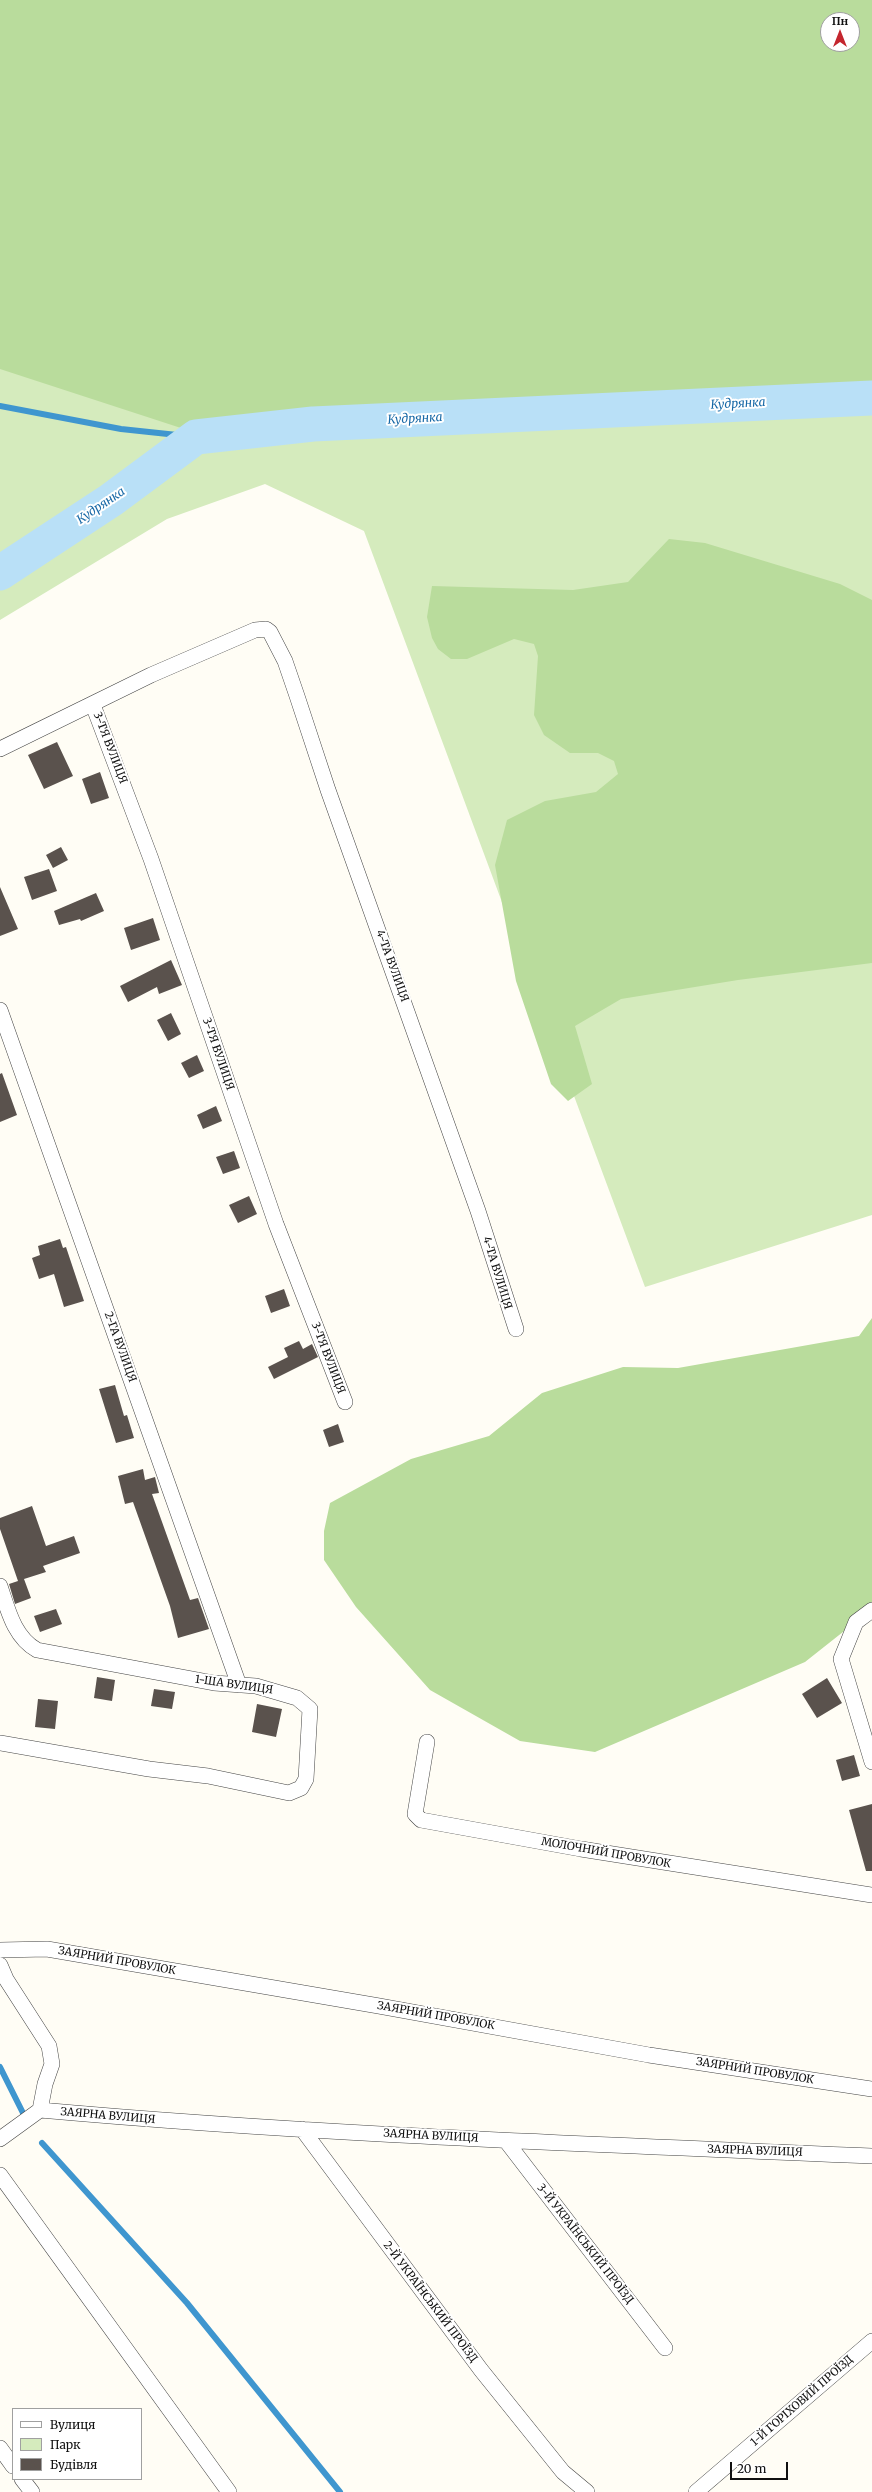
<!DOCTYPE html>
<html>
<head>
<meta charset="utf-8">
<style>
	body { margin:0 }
	#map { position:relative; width:872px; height:2492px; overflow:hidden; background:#fffdf5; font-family:Merriweather,serif }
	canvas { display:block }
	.legend { position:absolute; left:12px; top:2408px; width:130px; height:72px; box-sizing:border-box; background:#fff; border:1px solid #a0a0a0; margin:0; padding:5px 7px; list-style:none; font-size:12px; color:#111 }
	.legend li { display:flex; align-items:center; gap:8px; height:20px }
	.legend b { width:20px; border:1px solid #a0a0a0 }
	.north { position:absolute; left:820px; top:12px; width:40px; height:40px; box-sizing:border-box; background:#fff; border:1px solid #a0a0a0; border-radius:50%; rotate:0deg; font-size:11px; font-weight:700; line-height:16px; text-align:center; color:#111 }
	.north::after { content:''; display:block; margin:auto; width:14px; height:18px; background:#c4262e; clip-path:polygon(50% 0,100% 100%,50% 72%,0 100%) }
	.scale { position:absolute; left:730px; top:2462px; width:58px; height:18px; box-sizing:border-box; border:2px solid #111; border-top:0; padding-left:5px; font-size:12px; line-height:14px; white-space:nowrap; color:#111; -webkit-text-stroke:3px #fff; paint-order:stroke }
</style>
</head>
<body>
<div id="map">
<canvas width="872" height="2492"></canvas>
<ul class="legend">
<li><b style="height:5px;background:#fff"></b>Вулиця</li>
<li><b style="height:11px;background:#d5ebbd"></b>Парк</li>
<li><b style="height:11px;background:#5a524d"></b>Будівля</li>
</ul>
<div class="north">Пн</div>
<div class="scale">20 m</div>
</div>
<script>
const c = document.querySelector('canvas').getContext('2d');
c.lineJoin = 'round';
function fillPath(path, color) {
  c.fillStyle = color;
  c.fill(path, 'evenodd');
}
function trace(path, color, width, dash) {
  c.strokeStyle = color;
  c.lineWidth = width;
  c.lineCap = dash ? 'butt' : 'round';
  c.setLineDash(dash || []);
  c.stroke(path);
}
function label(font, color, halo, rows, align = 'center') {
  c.font = font + ' Merriweather,serif';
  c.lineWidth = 4;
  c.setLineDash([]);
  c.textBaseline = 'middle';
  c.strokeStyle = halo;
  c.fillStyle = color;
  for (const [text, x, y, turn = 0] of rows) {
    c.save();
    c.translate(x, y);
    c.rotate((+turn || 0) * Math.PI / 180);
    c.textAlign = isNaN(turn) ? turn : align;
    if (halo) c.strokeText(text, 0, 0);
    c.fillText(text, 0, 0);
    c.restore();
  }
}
fillPath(new Path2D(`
	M0,0H872V1215L645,1287L364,531L265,484L167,519L0,620ZM828,20H852V44H828Z`), '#d5ebbd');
fillPath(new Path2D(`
	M0,0H872V393L503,410L351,422L335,419L184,429L0,369ZM828,20H852V44H828Z
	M669,539L705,543L840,584L872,600V963L738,980L621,999L575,1026L592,1084L568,1101L551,1084L516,981L495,865L507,820L545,801L596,792L618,774L614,761L598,753H570L544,735L534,715L538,656L534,644L514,639L467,659H451L438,649L432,638L427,617L432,586L573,590L628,582Z
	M872,1318V1609L805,1662L595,1752L520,1741L430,1690L356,1607L324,1560V1531L330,1503L411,1459L489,1436L542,1393L623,1367L678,1368L859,1336Z`), '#b9dc9c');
trace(new Path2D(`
	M0,406L121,429L196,437
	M0,2067L24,2115
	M42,2143L187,2303L340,2492`), '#3f96cf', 6);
trace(new Path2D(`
	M0,573L111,500L196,437L313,424L872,398`), '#b9e0f7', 35);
fillPath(new Path2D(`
	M57,742L73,776L44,789L28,755Z
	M100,772L109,798L91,804L82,779Z
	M61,847L68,860L53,868L46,855Z
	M49,869L57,891L32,900L24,877Z
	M0,887L18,929L0,936Z
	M96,893L104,911L81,921L80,919L59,925L54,911Z
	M153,918L160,940L131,950L124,928Z
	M171,960L182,985L159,994L157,987L128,1002L120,986Z
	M171,1013L181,1034L168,1041L157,1020Z
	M197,1055L204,1071L189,1078L181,1063Z
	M2,1073L17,1115L0,1122V1074Z
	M216,1106L222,1121L203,1129L197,1115Z
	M234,1151L240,1168L223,1174L216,1157Z
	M249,1196L257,1214L238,1223L229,1205Z
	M60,1239L63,1248L66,1247L84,1301L64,1307L54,1274L39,1279L32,1258L40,1255L38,1246Z
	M284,1289L290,1306L271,1313L265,1296Z
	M299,1341L303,1349L312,1344L318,1357L274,1379L268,1367L288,1357L284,1348Z
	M115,1385L124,1416L127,1415L134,1438L116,1443L99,1389Z
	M338,1424L344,1442L329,1447L323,1430Z
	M143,1469L145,1480L155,1477L159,1493L152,1494L190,1600L198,1598L209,1629L178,1638L170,1606L133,1502L125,1504L118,1476Z
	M32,1506L46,1546L74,1536L80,1553L43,1566L46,1572L24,1579L31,1598L15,1604L9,1584L18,1581L0,1529V1518Z
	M56,1609L62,1624L40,1632L34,1616Z
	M97,1677L115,1680L112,1701L94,1698Z
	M827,1678L842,1703L817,1718L802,1694Z
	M154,1689L175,1692L172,1709L151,1706Z
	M38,1699L58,1701L55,1729L35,1727Z
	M257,1704L282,1709L276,1737L252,1732Z
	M854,1755L860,1776L842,1781L836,1760Z
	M872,1804V1871H866L849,1810Z`), '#5a524d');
const minor = new Path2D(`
	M93,705L151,859L276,1224L345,1402
	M0,749L151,675L255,630L266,629L270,632L285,661L297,696L328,790L478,1211L516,1329
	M0,1010L239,1685
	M0,1586C8,1610 14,1637 37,1650L214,1683L256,1686L297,1698L310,1709L306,1779L301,1788L289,1793L208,1776L149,1769L0,1743
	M872,1610L856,1622L841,1659L872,1762
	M427,1742L415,1814L421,1820L581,1849L872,1895
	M0,1950L47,1949L379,2006L649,2055L872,2089
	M0,1965L6,1979L49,2046L52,2064L45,2084L40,2110
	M302,2129L481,2370L563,2472L587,2492
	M0,2139L40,2110C317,2135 595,2144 872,2156
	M506,2141L665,2348
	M0,2175L229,2492
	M0,2448L13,2466
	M22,2479L32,2492
	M696,2492L872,2341`);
trace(minor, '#444', 16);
trace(minor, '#fff', 15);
label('11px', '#111', '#fff', [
	["3-ТЯ ВУЛИЦЯ",110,748,69],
	["4-ТА ВУЛИЦЯ",392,966,70],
	["3-ТЯ ВУЛИЦЯ",218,1054,71],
	["4-ТА ВУЛИЦЯ",497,1273,73],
	["2-ГА ВУЛИЦЯ",120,1347,70],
	["3-ТЯ ВУЛИЦЯ",328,1358,69],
	["1-ША ВУЛИЦЯ",234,1685,8],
	["МОЛОЧНИЙ ПРОВУЛОК",606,1853,10],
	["ЗАЯРНИЙ ПРОВУЛОК",117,1961,10],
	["ЗАЯРНИЙ ПРОВУЛОК",436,2016,10],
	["ЗАЯРНИЙ ПРОВУЛОК",755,2071,9],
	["ЗАЯРНА ВУЛИЦЯ",108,2116,5],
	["ЗАЯРНА ВУЛИЦЯ",431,2136,3],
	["ЗАЯРНА ВУЛИЦЯ",755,2151,2],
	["3-Й УКРАЇНСЬКИЙ ПРОЇЗД",585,2244,52],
	["2-Й УКРАЇНСЬКИЙ ПРОЇЗД",430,2302,53],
	["1-Й ГОРІХОВИЙ ПРОЇЗД",802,2401,-41]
]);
label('italic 12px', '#1768a6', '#fff', [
	["Кудрянка",738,404,-3],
	["Кудрянка",415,419,-3],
	["Кудрянка",101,506,-34]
]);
</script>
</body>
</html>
